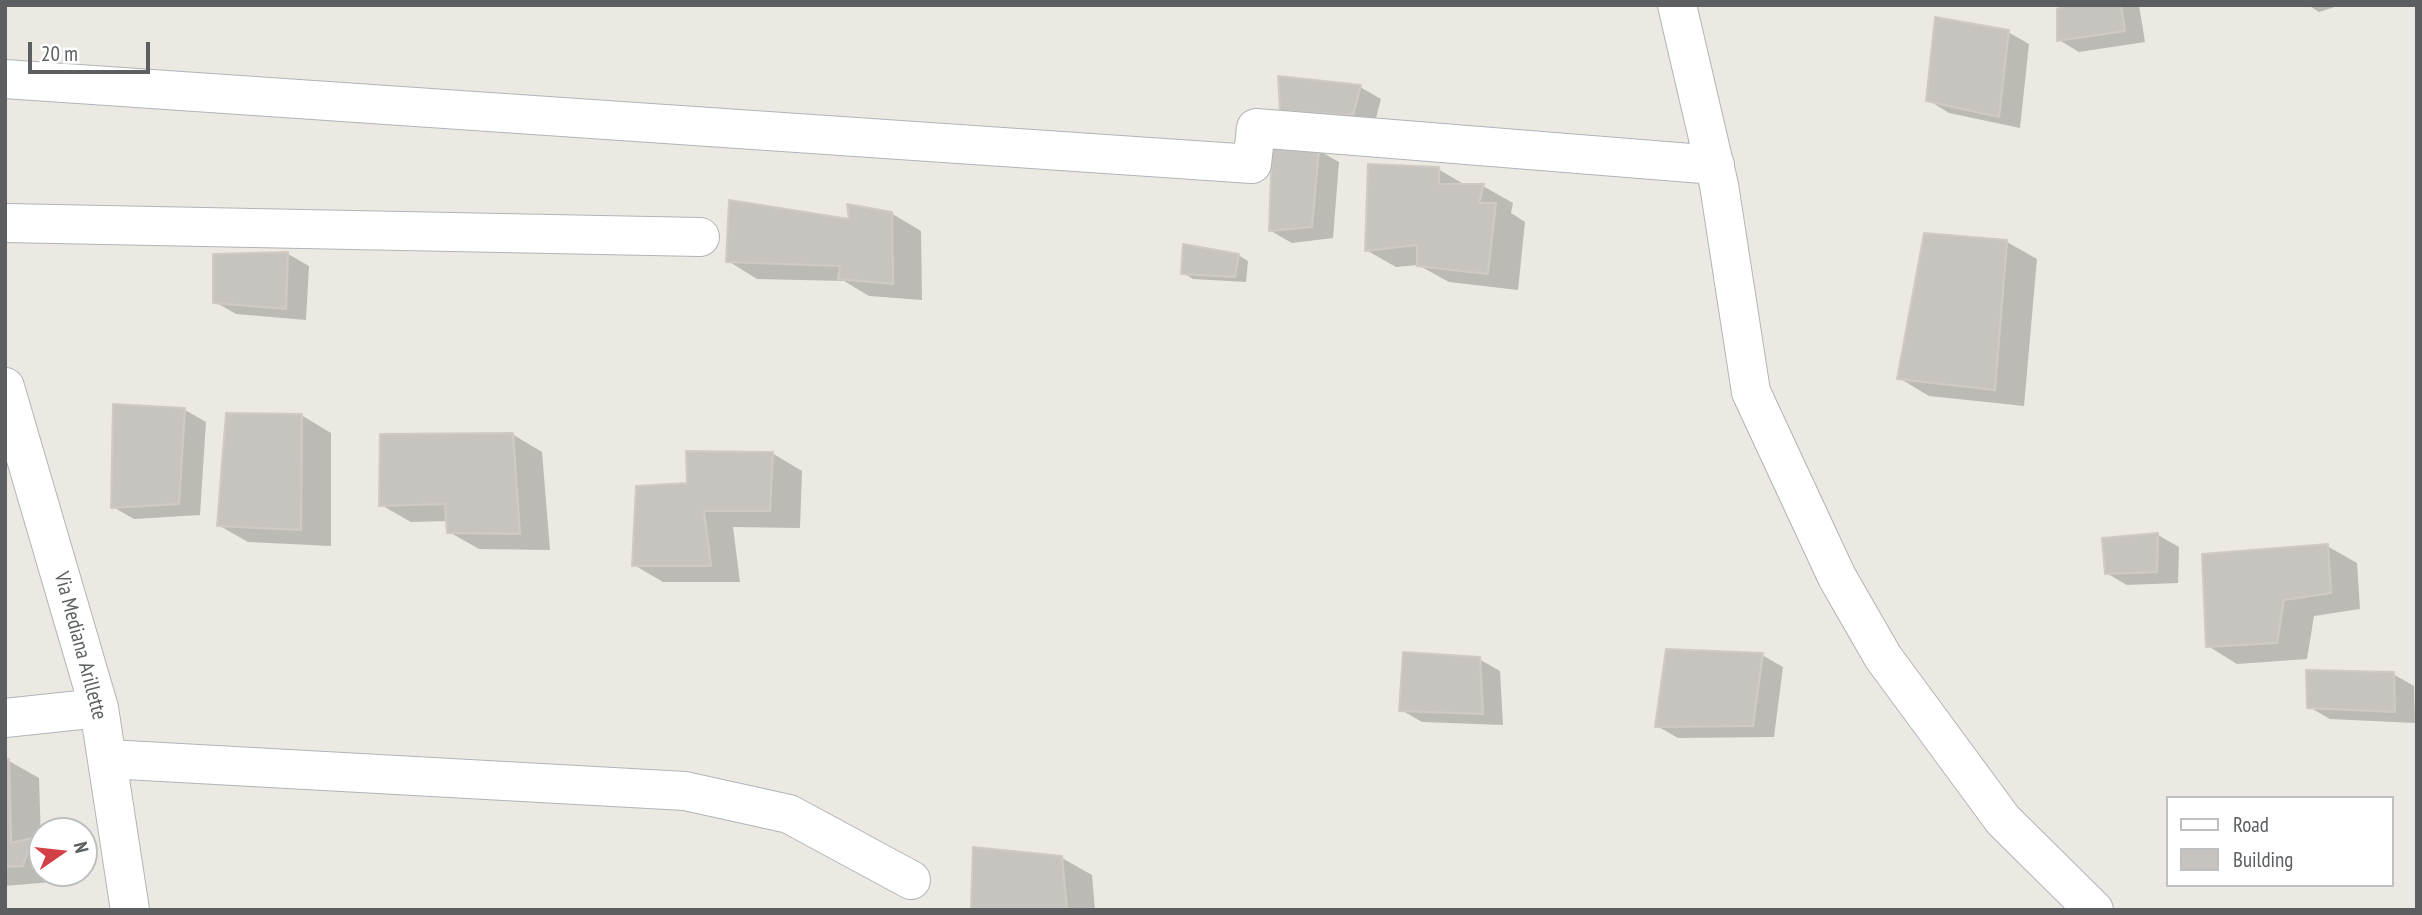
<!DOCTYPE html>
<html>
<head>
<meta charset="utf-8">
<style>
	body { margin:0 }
	#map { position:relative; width:2422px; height:915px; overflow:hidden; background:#ece9e3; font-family:"PT Sans Narrow",sans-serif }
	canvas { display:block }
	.frame { position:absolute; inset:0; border:7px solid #5b5f62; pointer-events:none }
	.legend { position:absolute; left:2166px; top:796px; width:228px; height:91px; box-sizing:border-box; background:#fff; border:2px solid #bdbfc0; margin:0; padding:9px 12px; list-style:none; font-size:21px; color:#5b5f62 }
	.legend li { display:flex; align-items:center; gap:14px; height:35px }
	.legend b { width:35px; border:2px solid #bdbfc0 }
	.north { position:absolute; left:28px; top:817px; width:70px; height:70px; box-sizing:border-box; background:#fff; border:2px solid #bdbfc0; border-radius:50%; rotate:76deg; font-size:19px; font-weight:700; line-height:28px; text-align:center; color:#5b5f62 }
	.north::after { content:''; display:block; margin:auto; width:24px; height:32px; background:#d34146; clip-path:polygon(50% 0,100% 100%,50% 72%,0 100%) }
	.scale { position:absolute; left:28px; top:42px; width:122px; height:32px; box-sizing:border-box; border:4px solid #5b5f62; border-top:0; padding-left:9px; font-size:21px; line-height:24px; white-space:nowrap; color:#5b5f62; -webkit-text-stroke:5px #fff; paint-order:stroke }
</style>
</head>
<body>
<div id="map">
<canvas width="2422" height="915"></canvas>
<div class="frame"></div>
<ul class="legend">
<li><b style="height:9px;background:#fff"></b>Road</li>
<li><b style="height:19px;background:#c7c4c0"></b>Building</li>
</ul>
<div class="north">N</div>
<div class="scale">20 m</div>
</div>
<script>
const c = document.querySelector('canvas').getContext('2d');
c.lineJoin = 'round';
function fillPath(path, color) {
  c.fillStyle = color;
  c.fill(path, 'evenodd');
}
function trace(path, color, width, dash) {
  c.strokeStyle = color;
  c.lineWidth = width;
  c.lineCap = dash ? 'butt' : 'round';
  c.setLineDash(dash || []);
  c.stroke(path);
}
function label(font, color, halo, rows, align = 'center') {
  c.font = font + ' "PT Sans Narrow",sans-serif';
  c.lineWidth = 5;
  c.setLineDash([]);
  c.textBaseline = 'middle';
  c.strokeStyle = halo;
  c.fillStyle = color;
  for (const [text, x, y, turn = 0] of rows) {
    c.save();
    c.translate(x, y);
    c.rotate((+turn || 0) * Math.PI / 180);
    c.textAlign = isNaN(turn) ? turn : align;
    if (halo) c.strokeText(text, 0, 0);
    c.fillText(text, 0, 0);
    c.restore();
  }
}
fillPath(new Path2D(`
	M2073,5H2139L2145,42L2079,52L2059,40Z
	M2308,5H2341L2319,12Z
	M2008,32L2029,44L2020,128L1949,113L1928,100Z
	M1360,87L1381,99L1374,126L1282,110Z
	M1318,150L1339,162L1333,238L1292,243L1271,231Z
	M1438,169L1467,186H1483L1513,203L1511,213L1525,222L1518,290L1449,282L1418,265L1396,267L1366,250Z
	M891,213L921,231L922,300L869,296L844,281L757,279L728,261L851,221Z
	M2007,242L2037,259L2024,406L1929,396L1899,378Z
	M288,254L309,266L306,320L236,314L215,302Z
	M1238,255L1248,261L1246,282L1193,279L1183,273Z
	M185,410L206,422L200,515L134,519L113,507Z
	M301,415L331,433V546L248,542L218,525Z
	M512,434L542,452L550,550L479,549L449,532L448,521L411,522L381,505Z
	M772,453L802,471L800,528L733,527L740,582H663L634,565L689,484Z
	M2158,535L2179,547L2178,583L2127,585L2106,573L2104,540Z
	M2327,546L2357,563L2360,609L2314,616L2307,659L2237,664L2208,646Z
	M1762,655L1783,667L1774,737L1678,738L1657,726Z
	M1479,659L1500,671L1503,725L1422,722L1401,710Z
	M2393,674L2414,686L2415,723L2330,719L2309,707Z
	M5,761H9L39,778L42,873H55L52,882L5,886Z
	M1062,858L1092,875L1095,910H973Z`), '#0003');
const building = new Path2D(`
	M2068,5H2121L2125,31L2057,41V9Z
	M1935,17L2009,30L1999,117L1926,101Z
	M1278,76L1361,85L1353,115L1280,111Z
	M1272,148H1319L1312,227L1269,231Z
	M1368,164L1439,167V184H1484L1479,203H1496L1488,274L1417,266V245L1365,251Z
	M729,200L849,219L847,204L892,212L893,284L838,279L840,266L726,262Z
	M1924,233L2007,240L1995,390L1897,379Z
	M1183,244L1239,254L1235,277L1181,274Z
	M288,252L286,309L213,303V254Z
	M113,404L185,408L179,504L111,508Z
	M226,413L302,414L301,530L217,526Z
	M513,433L520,534L447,533L445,504L379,506L380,434Z
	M686,451L773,452L770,511H704L711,566H632L636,486L687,483Z
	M2158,533L2157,572L2105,574L2102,538Z
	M2328,544L2331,593L2284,600L2277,643L2206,647L2202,554Z
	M1666,649L1763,653L1753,726L1655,727Z
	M1403,652L1480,657L1483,714L1399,711Z
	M2306,670L2394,672L2395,712L2307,708Z
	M5,759H9L11,843L32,838L23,866L5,867Z
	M973,847L1062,856L1067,910H971Z`);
fillPath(building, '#c7c4c0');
trace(building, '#d0cac2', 2);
const minor = new Path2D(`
	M1677,5L1719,185L1751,392L1837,577L1883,657L2003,820L2094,910
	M5,79L1252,164L1256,128L1715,165
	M5,223L700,237
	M5,387L99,708L130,910
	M5,718L99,708
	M108,759L685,791L789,814L911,880`);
trace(minor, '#b0b4b7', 40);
trace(minor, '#fff', 38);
label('21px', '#5b5f62', '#fff', [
	["Via Mediana Arillette",80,646,75]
]);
</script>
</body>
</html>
